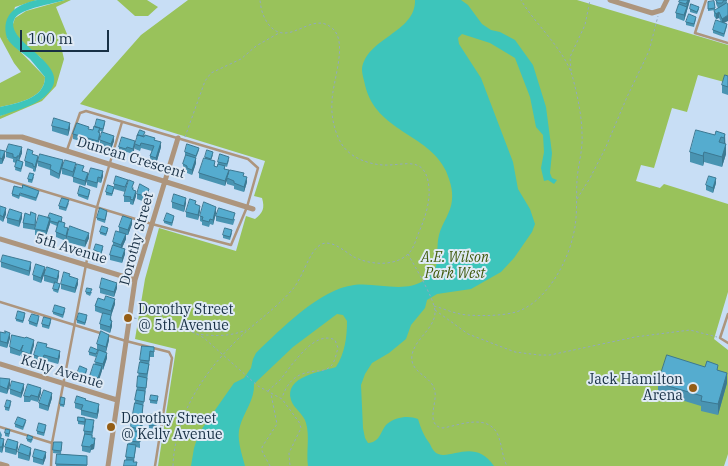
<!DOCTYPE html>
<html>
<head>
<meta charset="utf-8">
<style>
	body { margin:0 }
	#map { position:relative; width:728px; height:466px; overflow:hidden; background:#c8def5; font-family:"IBM Plex Serif",serif }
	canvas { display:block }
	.scale { position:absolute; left:20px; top:30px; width:89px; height:22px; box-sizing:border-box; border:2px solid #183045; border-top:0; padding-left:6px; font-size:15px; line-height:18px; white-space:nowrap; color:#183045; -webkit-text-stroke:4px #dfeaf5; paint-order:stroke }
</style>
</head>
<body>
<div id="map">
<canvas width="728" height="466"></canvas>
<div class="scale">100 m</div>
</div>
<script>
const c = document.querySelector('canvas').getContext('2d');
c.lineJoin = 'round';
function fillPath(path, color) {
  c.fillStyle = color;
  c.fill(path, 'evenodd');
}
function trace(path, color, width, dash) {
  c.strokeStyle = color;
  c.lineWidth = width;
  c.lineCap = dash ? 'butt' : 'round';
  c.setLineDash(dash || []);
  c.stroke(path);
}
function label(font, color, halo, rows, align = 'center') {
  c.font = font + ' "IBM Plex Serif",serif';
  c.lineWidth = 4;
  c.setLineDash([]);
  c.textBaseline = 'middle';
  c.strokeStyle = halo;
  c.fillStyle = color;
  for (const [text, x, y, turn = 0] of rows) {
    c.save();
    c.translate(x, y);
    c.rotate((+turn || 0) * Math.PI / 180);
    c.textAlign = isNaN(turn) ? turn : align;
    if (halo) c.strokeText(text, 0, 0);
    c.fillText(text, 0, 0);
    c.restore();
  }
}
fillPath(new Path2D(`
	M0,0H37L15,7L7,38L45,77C45,99 17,103 0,107V83L21,72L14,63L0,37Z
	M65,0H71L56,7L69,39L61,46L64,59L56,86L42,101L0,119V116L43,98L51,72L40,57L20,42L12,27L15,18L26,11Z
	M117,0H147L158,7L148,16H135Z
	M188,0H577L728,45V83L698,75L687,112L672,108L654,168L641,165L636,181L660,188L664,184L728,204V292L714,339L728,350V454L724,466H158L176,349L135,339L145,279L159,228L236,251L246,216L255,219C263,213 265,208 262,198L254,196L265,161L80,104L141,35Z`), '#99c25b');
fillPath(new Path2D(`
	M37,0H65C53,4 22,8 15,18C0,44 84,66 43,98C31,107 14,111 0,116V107C17,103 45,99 45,77C40,71 35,65 30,59C22,52 12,47 7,38C0,14 18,4 37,0Z
	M415,0H461L468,5L482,24L491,30L500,32L515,40L533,65L546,107L552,153L550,173L552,178L557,180L554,184L548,180L544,181L541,168L544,152L543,135L536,127L530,97L515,58L490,43L462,34L458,38L459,44L481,78L513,162L518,189L530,209L535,224L532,232L514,258L501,272L471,289L437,294L427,300L425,308L411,325L406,339L389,353L372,363L365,374L361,385L363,428L365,438L368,443C381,442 380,431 387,424C395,417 409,415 418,419C421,429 424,436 430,444C431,446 432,449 434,451C446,465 473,435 494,466H308C306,452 310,436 306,423C304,414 294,409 291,400C284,376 321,372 336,367C345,353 347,337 347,321L343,315L337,314L293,347L254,384C255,399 244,412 240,426C236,438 242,454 245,466H191L194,448L199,433L234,383L244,378L251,368L253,359L256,353C281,329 320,289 354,285C377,282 404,294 425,280C428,278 433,273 435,269C439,260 436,246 439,235C442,223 451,213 452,200C453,189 450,181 446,171C428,133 376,132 365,85C364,80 362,74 362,70C365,38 416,33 415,0Z`), '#3dc5bb');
trace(new Path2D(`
	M571,71L570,57L585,25L590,0
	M185,137L205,81L211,73L241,59L256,46L279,33
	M577,199L590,178L605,149L627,97L649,51L658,16
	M408,254C415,267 434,298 435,311C436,328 415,338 412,355C409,374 433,375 435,392C437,403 425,426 443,428C460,425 488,413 498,435C502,445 502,456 507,466
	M434,306C445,309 455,314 467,315C482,316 501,316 516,312C545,303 567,264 573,236C578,218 576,198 577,180C578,165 583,150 582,135C582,116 577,93 572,75C563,48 535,24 521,0
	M435,310L468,334L515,352L539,355H550L635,337L690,330L717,337
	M134,318L160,323L195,333L204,338L258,386L282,399L299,422L301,428L289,453L290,466
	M160,322L163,309L167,307
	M196,334C214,336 229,337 246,330
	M268,391C272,387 276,384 280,380C291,367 314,329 335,340L338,348C336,354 335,362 331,366C327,370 321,371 316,371C297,373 288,380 282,398
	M173,466C175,411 209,364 249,329C264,316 279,305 292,290C303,278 308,253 320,245C331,238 345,252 354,257C370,265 396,267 409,253C414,248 416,239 419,232C425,218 430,203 429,188C426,154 405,166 383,165C367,164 349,157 341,143C334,131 331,115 332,102C332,82 349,42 332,28C311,10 289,49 269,25C263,17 261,10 260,0
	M270,466L262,451V447L277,424L271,394`), '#92a9bf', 1, [2.5, 2.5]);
trace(new Path2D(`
	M706,0L695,33L728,43
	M0,178L152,224L231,245L247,207L258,168L248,159L86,111L80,113L67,150
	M0,302L126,341L169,352L172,358L155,466
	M728,314L720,338L728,343
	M0,427L52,443
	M51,466L52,443L97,207L122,122`), '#ad957d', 2.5);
trace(new Path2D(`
	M610,0L652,13L662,10L667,0
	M0,137H22L253,209
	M0,239L135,280
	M0,364L117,400
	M0,464L7,466
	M108,466L135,280L178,138`), '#ad957d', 5);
fillPath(new Path2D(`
	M680,0H690L684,21L676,18V13Z
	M716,0H727L724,23L727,26L724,37L713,33V30L721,22L719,18L716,19L714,16V11L719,8H718L716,4Z
	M708,5L715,8V10L708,11Z
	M690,9H699L697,14L690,12Z
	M696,19L694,27L686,25V22Z
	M728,76V95L722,93V85Z
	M105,123L103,132L100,131L98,146L73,139V134L93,130L95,127Z
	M52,126L70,128L68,136L52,131Z
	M145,134L144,137L155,140L161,147L156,164L150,162V156L152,151L141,148L140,151L135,149V144Z
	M725,134L726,154L722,167L704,162L703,166L690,162V152L715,135Z
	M100,140L114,141L111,149L100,145Z
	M135,146L133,154L127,152L126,155L119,152V147Z
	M0,150L5,157L2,164H0Z
	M199,150L196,158V163L192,175L187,173V171L183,170V164L186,155H185V152Z
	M6,152L22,153L19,160L23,164L21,172L15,170L16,163L13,162V159L6,157Z
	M33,155L38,161L35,172L33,171V169L25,166V161Z
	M213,155L211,160L215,166L217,167L218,162L229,160L227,167L225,166V169L229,174L244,176L247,182L244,192L234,189V186L227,184V180L225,186L199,178V173L205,157Z
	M63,160L59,179L50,175V170L38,166V161Z
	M62,168H76L84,171L88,178L85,186L73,182V177L62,174Z
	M103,176L101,183L98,182L97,188L87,185V180Z
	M34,177L32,183L28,182V179Z
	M128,180L125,192L114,189L112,196L106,195V192L114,187V184Z
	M716,183L713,193L706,190V185Z
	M134,187L133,190L136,196L133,205L130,204V202H124V196Z
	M90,192L88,200L78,196V194Z
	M39,193L36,201L20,196L19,199L12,196V194Z
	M137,194H149L147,200L145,202L137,199Z
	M172,202L186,203L184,212L172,208Z
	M69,203L66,211L59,209V206Z
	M196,204L200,211L198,220L186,217V212Z
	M0,206L6,214L3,222L0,220Z
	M107,213L105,223L97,220V218Z
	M216,213L213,225L210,224L209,227L202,225V222L200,221V216Z
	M216,216L235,219L233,225L216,221Z
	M7,218H22L19,227L7,223Z
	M48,218L62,220V222L68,233L66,241L56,237V232L57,226L50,223L46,236L35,235V229Z
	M174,218L172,226L164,223V221Z
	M36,219L35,230L23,228V223Z
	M132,224L128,235H126V239L122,248L125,254L122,263L110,260V255L113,245V242L119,232V227Z
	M108,230L106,236L100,234V232Z
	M232,233L230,240L223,238V235Z
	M67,236L89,238L85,247L67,242Z
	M103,249L101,255L94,253V250Z
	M1,262L31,268L29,276L1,267V269Z
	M45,272L41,283L33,280V275Z
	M44,275L59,276L57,283L60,286L58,293L53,291L55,284L44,281Z
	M61,284H78L75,293L61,289Z
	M100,288H117L114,297L100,293Z
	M86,292H92L90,296L86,294Z
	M115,304L111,316L112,326L110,333L100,329V324L103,314L95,311V306Z
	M65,311L63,318L53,314V312Z
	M25,316L23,323L16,321V319Z
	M87,318L85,325L77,323V320Z
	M39,319L37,327L29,324V321Z
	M51,322L49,329L42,327V324Z
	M0,332L5,333L10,338L7,348L0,346Z
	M25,338L34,345L30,359L21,356V354L20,356L10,353V347Z
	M109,340L106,352L107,358L103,370L102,369L98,383L90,381V376L95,364L99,350H98L96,357L89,355V352L97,349V344Z
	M142,346L154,352V357H150L149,366L145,396L143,407L142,419L143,424L139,434H138V437L140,444V448L136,447L134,462L137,466L126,460V457L133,417Z
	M47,347L60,356L58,364L44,360L43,363L34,360V355Z
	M705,367L718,370L727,383L718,415L701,411V406L658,393V383Z
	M87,371L84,379L77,377V374Z
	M0,378L10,385L7,394L0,392Z
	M10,389H24L21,398L10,394Z
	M41,393L38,402L31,400L30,402H24V396Z
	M52,398L48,411L39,408V403Z
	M158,398L157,404L150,403V400Z
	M86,400L99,410L97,419L81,415V410L75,408V403Z
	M65,401L64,407L60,406V404Z
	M11,404L9,411L5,410V407Z
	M157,415L156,429L149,428V425Z
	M78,417L85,420L94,426L92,438L95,443L94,449L91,450L90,453L82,451V446L84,436V431L85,425L78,424Z
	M26,422L23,430L15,427V424Z
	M46,428L44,436L37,434V431Z
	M0,431L2,435L1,438L4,445L2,453L0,452Z
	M10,432L9,437L5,436V433Z
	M27,439H33L31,443L27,441Z
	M54,442H62L61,454L53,453Z
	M5,447H18L16,455L5,452Z
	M18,452L31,453L29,461L18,458Z
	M57,454L87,456V466H56Z
	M33,457H46L43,465L33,462Z`), '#4994b2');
fillPath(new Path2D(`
	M688,0H690L684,21V15Z
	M719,12V18L716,19V14Z
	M728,15V21L722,24V19Z
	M70,123V128L68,136V130Z
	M100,133V138L98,146V141Z
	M725,134V144L724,149V138Z
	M114,136V141L111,149V144Z
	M135,141V146L133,154V149Z
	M161,142V147L156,164V158Z
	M726,144V154L722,167V157Z
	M22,147V153L19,161V156Z
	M5,151V157L2,164V159Z
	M704,152V162L703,166V156Z
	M38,156V161L35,172V167Z
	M196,158V163L192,175V170Z
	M63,160V165L59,179V174Z
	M229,170V175L225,186V181Z
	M103,171V176L101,183V178Z
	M88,173V178L85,186V181Z
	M247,177V182L244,192V187Z
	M716,178V183L713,193V188Z
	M149,189V194L147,200L145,202V196Z
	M136,191V196L133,205V200Z
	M186,198V203L184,212V206Z
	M200,206V211L198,220V215Z
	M216,207V213L213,225V220Z
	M6,208V214L3,222V217Z
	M22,213V218L19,227V221Z
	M50,218V224L46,236V231Z
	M132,219V224L128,235V230Z
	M68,228V233L66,241V236Z
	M89,233V238L85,247V241Z
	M126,234V239L121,250V245Z
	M125,249V254L122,263V258Z
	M31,262V268L29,276V271Z
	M45,267V272L41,283V278Z
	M59,271V276L57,284V279Z
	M78,279V284L75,293V288Z
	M117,283V288L114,297V292Z
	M115,299V304L111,316V321L110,320L111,316V311Z
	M112,321V326L110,333V327Z
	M10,333V338L7,348V343Z
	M109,335V340L106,352V347Z
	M34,340V345L30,359V354Z
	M60,351V356L58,364V359Z
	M107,353V358L103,370V364Z
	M102,366V371L98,383V378Z
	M727,373V383L718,415V404Z
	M10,379V385L7,394V389Z
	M24,384V389L21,398V393Z
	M41,388V393L38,402V397Z
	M52,393V398L48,411V406Z
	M99,404V410L97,419V414Z
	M143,419V424L139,434V429Z
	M95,438L94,449L91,450L90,453L91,445Z
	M4,439V445L2,453V447Z
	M18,442V447L16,455V450Z
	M31,448V453L29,461V456Z
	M46,452V457L43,465V460Z`), '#3c7891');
const building = new Path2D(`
	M680,0H688L686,4L679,2Z
	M716,0H727H724L722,3H718Z
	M714,1L715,8L708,9V2Z
	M727,3L728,5V15L722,19L719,12L716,14L714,11Z
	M679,4L687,7L684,15L676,13Z
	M691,4L699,7L697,12L690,9Z
	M689,14L696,17L694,24L686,22Z
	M716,20L727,24L724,34L713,30Z
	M725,75L728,76V87L722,85Z
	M54,118L70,123L68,130L52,126Z
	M97,119L105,121L103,129L95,127Z
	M77,123L89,127L88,129L93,130L94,126L100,128L98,132L100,133L98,141L73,134Z
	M140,130L145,132L143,136L138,135L137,136Z
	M696,130L715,135L716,131L725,134L724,138L721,137L719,142L726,144L722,157L704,152L703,156L690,152Z
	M102,132L114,136L111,144L100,140Z
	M138,135L144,137L145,135L155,138L154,140L161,142L156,158L150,156L154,146L141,143L140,146L135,144Z
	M122,137L135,141L133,149L127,147L126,149L119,147Z
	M9,144L22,147L19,156H17V158L13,157V154L6,152Z
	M187,144L199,148L196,156L185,152Z
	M28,149L33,151L32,154L38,156L35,167L33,166V164L25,161Z
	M0,150L5,151L2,159L0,158Z
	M207,150L213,152L211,159L205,157Z
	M40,154L63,160L59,174L50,169L51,165L38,161Z
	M220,154L229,157L227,164L218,162Z
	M186,155L196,158L192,170L187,168V166L183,164Z
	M204,158L215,161L214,166L217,167L218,164L225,166L224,169L229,170L225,181L199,173Z
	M17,160L23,162L21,169L15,167Z
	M65,160L76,163L73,172L62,168Z
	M77,164L84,166L82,171L88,173L85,181L73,177Z
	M91,168L103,171L101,178L98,177L97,183L87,180Z
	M230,170L244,173L243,176L247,177L244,187L234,183V181L227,178Z
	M30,173L34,174L32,180L28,179Z
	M116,176L128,180L125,187L114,184Z
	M709,176L716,178L713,188L706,185Z
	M129,180L134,182L132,187L133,190L136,191L133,200L130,199L131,197L124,196Z
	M140,184L149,189L147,195L145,196L137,194Z
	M23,185L39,191L36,198L20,193L19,196L12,194L14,186L22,188Z
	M108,185L114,187L112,194L106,192Z
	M80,186L90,190L88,197L78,194Z
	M174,194L186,198L184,206L172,202Z
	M62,198L69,200L66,208L59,206Z
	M190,199L196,201L195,204L200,206L198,215L186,212Z
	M204,202L216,207L213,220L210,219L209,222L202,220L203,217L200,216Z
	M0,206L6,208L3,217L0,215Z
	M100,208L107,211L105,220L97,218Z
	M219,208L235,213L233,220L216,216Z
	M10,209L22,213L19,221L7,218Z
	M31,212L36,214L35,225L23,223L25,213L30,215Z
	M50,213L62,217L61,222L59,221L58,223L50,221V218H48Z
	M167,213L174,216L172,223L164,221Z
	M39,215L50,218L46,231L35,229Z
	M123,216L132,219L128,230L119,227Z
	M59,221L65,223L64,227L68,228L66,236L56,232Z
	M70,226L89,233L85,241L67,236Z
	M102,226L108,228L106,234L100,232Z
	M225,228L232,230L230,237L223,235Z
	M116,231L126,234L121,245L113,242Z
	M96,244L103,246L101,253L94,250Z
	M113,245L125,249L122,258L110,255Z
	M3,255L31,262L29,271L1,262Z
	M36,264L45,267L41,278L33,275Z
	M47,267L59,271L57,279L44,275Z
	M64,272L70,274L69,276L78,279L75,288L61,284Z
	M102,278L117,283L114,292L100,288Z
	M55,282L60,284L58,290L53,289Z
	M87,288L92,289L90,293L86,292Z
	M106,296L115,299L111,311L95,306L98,298L104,300Z
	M55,305L65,308L63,315L53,312Z
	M18,311L25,313L23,321L16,319Z
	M79,313L87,315L85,323L77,320Z
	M103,313L111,315L110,320L112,321L110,327L100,324Z
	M32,314L39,316L37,324L29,321Z
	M44,317L51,319L49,326L42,324Z
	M5,331L10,333L7,343L0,341V332L5,333Z
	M101,331L109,335L106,347L97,344Z
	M12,335L25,338L26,337L34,340L30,354L21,351L23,345L20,351L10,347Z
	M38,342L47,344L46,347L60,351L58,359L44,355L43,358L34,355Z
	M142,346L154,347V352L150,351L149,361L140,360Z
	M91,347L98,350L96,354L89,352Z
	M99,350L107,353L103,364L95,362Z
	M667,355L705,367L707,361L718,365L717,370L727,373L718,404L701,401L702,396L658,383Z
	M140,362L149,364L147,374L138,373Z
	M94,364L102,366L98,378L90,376Z
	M80,366L87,369L84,376L77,374Z
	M138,376L147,378L146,388L137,387Z
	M0,378L10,379L7,389L0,386Z
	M12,381L24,384L21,393L10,389Z
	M28,384L41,388L38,397L31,395L30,397L24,396Z
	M44,390L52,393L48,406L39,403Z
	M137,390L145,391L144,402L135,400Z
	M151,395L158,396L157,401L150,400Z
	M77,396L86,399L85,400L99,404L97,414L81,410L83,405L75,403Z
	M61,397L65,398L64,405L60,404Z
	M7,400L11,401L9,408L5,407Z
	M135,403L143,405L142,415L133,414Z
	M150,414L157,415L156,426L149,425Z
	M18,417L26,420L23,427L15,424Z
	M78,417L85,418V422L78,421Z
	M132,417L143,419L139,429L131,427Z
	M86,419L94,420L92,432L84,431Z
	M39,423L46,425L44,433L37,431Z
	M6,429L10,430L9,434L5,433Z
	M130,431L138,432V437L140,439V442L128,441Z
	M85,434L92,435V438H95L94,444L91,445L90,447L82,446Z
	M28,435L33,437L31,440L27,439Z
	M0,438L4,439L2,447H0Z
	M8,439L18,442L16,450L5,447Z
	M54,442H62L61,451L53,450Z
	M21,444L31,448L29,456L18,452Z
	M128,444L136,445L134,458L126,457Z
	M35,449L46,452L43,460L33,457Z
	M57,454L87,456V465L56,464Z
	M125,460H134L133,462H137L136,466H124Z`);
fillPath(building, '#55accf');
trace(building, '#3c7891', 1);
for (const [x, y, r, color] of [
	[128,318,5,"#945d15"],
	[693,388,5,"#945d15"],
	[111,427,5,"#945d15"]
]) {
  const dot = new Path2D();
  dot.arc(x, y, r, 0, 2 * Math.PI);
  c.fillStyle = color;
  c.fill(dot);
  trace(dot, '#dfeaf5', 2);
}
label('14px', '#183045', '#dfeaf5', [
	["Duncan Crescent",131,158,17],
	["Dorothy Street",137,239,-75],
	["5th Avenue",71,249,17],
	["Kelly Avenue",62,372,17]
]);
label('italic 14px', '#3f590b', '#dfeaf5', [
	["A.E. Wilson",455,258],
	["Park West",455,274]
]);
label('14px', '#183045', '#dfeaf5', [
	["Dorothy Street",138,310],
	["@ 5th Avenue",138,326],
	["Jack Hamilton",683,380,"right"],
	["Arena",683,396,"right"],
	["Dorothy Street",121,419],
	["@ Kelly Avenue",121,435]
], 'left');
</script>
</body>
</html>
